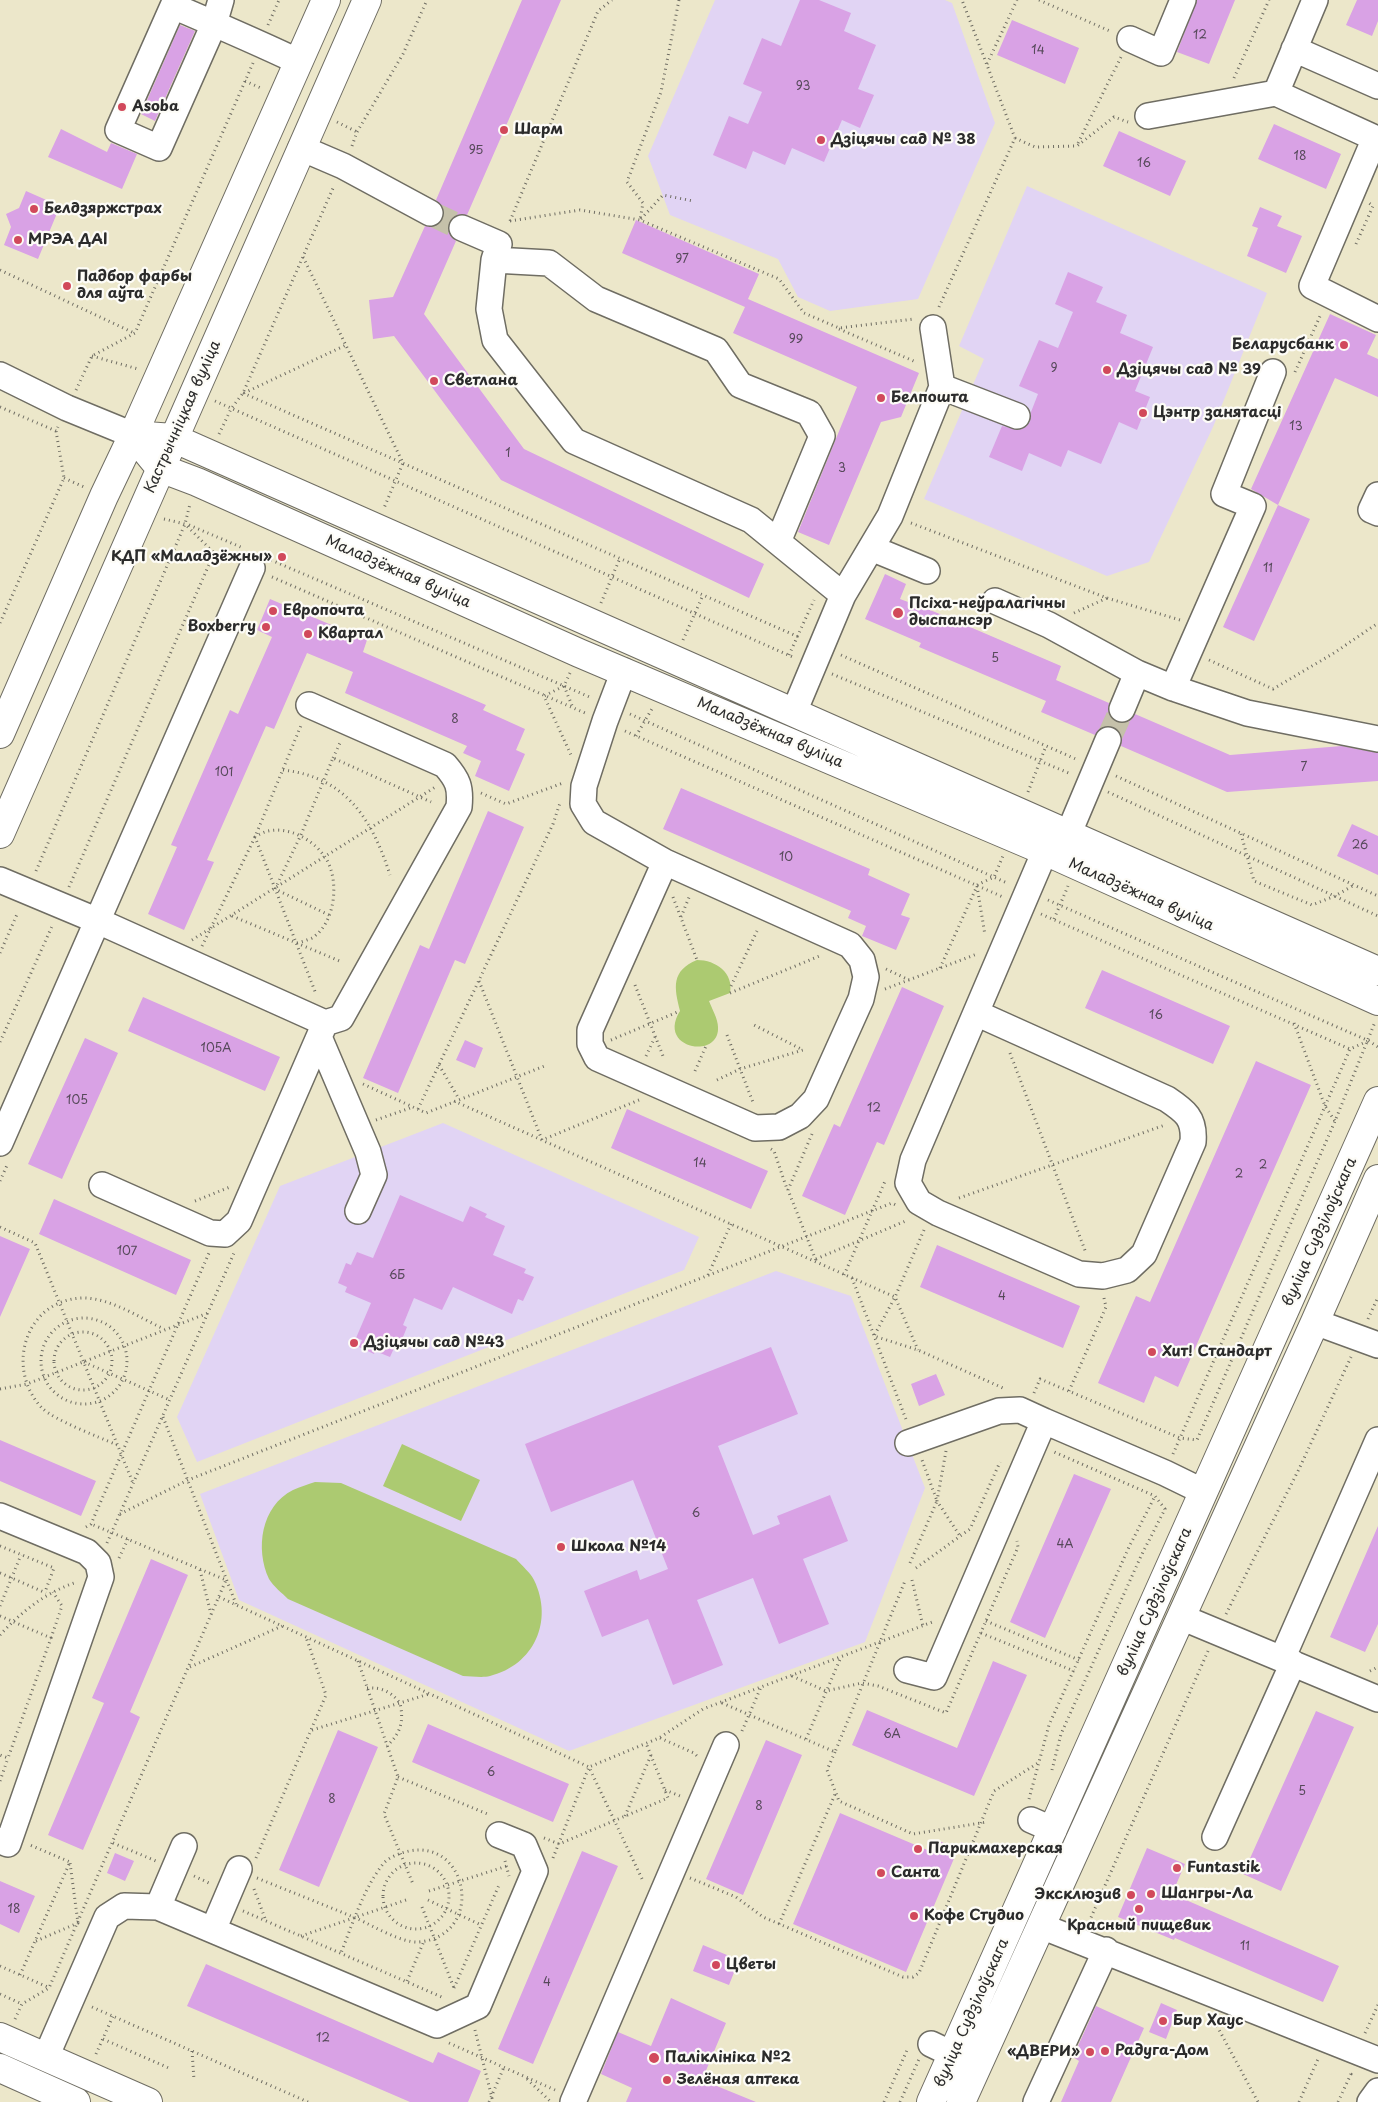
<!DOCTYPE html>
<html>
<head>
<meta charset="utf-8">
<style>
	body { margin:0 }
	canvas { display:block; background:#ece7ca }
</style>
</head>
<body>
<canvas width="1378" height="2102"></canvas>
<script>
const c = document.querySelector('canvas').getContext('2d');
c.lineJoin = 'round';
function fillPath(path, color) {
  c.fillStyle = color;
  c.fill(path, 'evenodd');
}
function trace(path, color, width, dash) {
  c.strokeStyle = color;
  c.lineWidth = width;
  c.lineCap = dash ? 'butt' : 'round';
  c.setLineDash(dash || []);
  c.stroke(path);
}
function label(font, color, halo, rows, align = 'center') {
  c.font = font + ' "Playpen Sans",sans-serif';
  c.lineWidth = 4.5;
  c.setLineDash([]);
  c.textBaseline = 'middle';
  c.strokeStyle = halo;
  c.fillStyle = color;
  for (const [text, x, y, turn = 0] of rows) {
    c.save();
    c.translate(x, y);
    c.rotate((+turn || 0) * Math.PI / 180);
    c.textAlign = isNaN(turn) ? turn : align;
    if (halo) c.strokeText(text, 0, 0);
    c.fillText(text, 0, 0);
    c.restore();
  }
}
fillPath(new Path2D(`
	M715,0H945L952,3L995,123L918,299L830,311L798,297L778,259L670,215L648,156Z
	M1027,186L1267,293L1213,427L1149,562L1107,576L924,499L984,359L959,346Z
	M443,1123L699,1237L684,1270L197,1462L177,1417L280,1186Z
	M776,1271L851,1296L925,1488L865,1642L569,1751L239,1600L200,1494Z`), '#e1d4f4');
fillPath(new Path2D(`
	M697,960C716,960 734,973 730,993L709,1001C712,1009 718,1019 718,1027C720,1060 656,1049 680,1011C674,987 671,971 697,960Z
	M402,1444L480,1480L461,1521L383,1486Z
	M315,1482L341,1483L516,1559C522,1566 530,1572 534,1580C554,1621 534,1665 490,1676C482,1678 471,1676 463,1676L288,1599C282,1593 273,1586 269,1579C255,1549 261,1506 293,1490C300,1487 308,1484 315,1482Z`), '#acca71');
fillPath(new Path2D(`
	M522,0H561L467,215L460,214L453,217L449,222L448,230L451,237L456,241L424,314L524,449L764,564L749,598L501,480L394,336L373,339L369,300L393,297L425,226L431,227L437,225L443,219L444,213L442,206L436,200Z
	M800,0H819L851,13L844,31L876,45L858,89L874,95L860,128L842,120L824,162L792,148L785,165L753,151L746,169L713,155L729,116L748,124L762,92L743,84L762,38L781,46Z
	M1197,0H1235L1209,64L1177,52Z
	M1357,0H1378V21L1372,36L1346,25Z
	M1012,20L1079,48L1065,84L997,55Z
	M180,25L195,31L155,121L141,114Z
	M1274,124L1341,154L1326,189L1258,159Z
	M61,129L107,152L111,143L137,154L122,189L48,157Z
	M1119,131L1186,161L1170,196L1103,166Z
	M26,191L60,206L38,259L4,245L11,227L6,214L19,208Z
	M1260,207L1282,216L1277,226L1302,236L1286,273L1247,256L1258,228L1252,226Z
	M636,220L759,274L748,299L919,373L901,417L881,422L829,545L798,532L857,387L733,333L745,307L622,253Z
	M1068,272L1103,287L1096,302L1127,315L1120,333L1153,347L1135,391L1150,397L1137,430L1119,422L1101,464L1068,450L1061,467L1029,453L1022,471L989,457L1002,426L1019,430L1026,427L1030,422L1031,412L1038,394L1019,386L1039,340L1058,348L1073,312L1055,304Z
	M1330,314L1376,335L1367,354L1378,359V397L1335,378L1278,505L1251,489Z
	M1278,505L1310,519L1254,641L1223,627Z
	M885,574L906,584L900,599L935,612L1061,666L1056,680L1109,703L1108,711L1111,718L1117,722L1124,723L1130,721L1135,714L1230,755L1342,746L1378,753V781L1227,792L1121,746L1122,738L1120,732L1114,727L1106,726L1099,729L1095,735L1041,712L1046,701L919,647L921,643L865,619Z
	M270,599L367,640L363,652L486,705L483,710L525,729L516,750L525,754L509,791L475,776L481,761L463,753L467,746L345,693L353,672L307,653L274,729L266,726L207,860L214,862L184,930L148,914L177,847L171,845L230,710L238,714L272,637L257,630Z
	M681,788L870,869L868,875L910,894L901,915L910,918L896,950L862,936L866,926L848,918L851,911L663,829Z
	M488,811L524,827L465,964L455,960L398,1093L363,1078L420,945L429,949Z
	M1352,824L1378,836V875L1337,856Z
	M1102,970L1230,1026L1213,1064L1085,1008Z
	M902,987L944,1006L884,1145L877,1142L845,1215L802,1196L834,1124L840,1127Z
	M143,997L280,1057L265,1091L128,1031Z
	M85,1038L118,1053L62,1179L28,1164Z
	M465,1040L483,1048L475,1068L456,1060Z
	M1256,1061L1311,1085L1178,1387L1155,1376L1144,1403L1098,1383L1136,1296L1150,1302Z
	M627,1109L768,1171L751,1209L611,1148Z
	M400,1195L463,1222L470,1206L487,1214L485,1217L505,1226L493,1255L526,1269L524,1273L534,1277L523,1301L518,1299L512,1314L453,1287L442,1310L414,1298L403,1325L407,1327L399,1347L395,1346L390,1357L375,1351L374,1354L359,1347L362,1340L356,1338L371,1303L345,1292L347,1287L338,1283L346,1263L351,1265L357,1252L373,1258Z
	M54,1199L191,1260L176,1295L39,1234Z
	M0,1236L30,1249L0,1317Z
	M937,1245L1080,1306L1063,1348L920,1287Z
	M771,1347L798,1414L718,1446L753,1535L780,1524L777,1516L830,1495L848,1541L803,1559L829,1624L779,1644L753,1578L697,1600L723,1665L673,1685L648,1619L602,1637L584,1591L637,1570L640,1580L668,1569L633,1480L551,1512L525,1444Z
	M936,1374L945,1395L919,1406L911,1384Z
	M0,1440L96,1481L81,1516L0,1481Z
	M1074,1474L1111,1489L1045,1638L1010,1622Z
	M1378,1526V1624L1365,1652L1330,1637Z
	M151,1559L188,1575L130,1712L140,1717L83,1850L48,1835L104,1703L92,1698Z
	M993,1661L1027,1675L974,1796L852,1745L867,1710L957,1748Z
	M1316,1711L1354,1727L1281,1891L1243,1874Z
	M428,1724L569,1784L553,1822L412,1762Z
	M338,1730L378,1747L319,1887L279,1870Z
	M766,1740L802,1755L743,1895L706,1879Z
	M840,1813L932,1852L937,1840L958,1849L906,1972L793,1924Z
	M1147,1848L1185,1864L1172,1894L1339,1966L1323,2002L1175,1938L1174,1940L1118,1917Z
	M582,1851L618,1866L533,2064L498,2049Z
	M115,1853L134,1861L125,1881L107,1873Z
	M0,1881L35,1896L19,1933L0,1924Z
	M703,1945L739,1960L729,1985L693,1971Z
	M206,1964L433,2063L438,2052L481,2071L468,2102H410L187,2006Z
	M671,1998L726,2023L702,2080L756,2102H626L632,2088L601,2074L618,2032L651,2046Z
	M1161,2003L1177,2010L1166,2039L1149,2032Z
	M1096,2006L1144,2028L1111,2102H1061L1079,2061L1073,2057Z`), '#d9a2e5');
trace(new Path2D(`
	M430,213L462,228
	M1108,740L1122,709`), '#c5c1aa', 25, [25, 12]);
const minor = new Path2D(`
	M221,0L214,24L159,148L118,130L173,6C215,24 257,42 299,62
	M1130,39L1161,53L1183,0
	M1294,49L1378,86
	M1276,93L1315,0
	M1148,116L1276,93L1375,138L1312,286L1378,319
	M301,148L343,166L430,213
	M462,228L499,244L494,260L549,263L596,299L716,350L740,385L809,413L822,436L778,542
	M494,260L489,309L495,340L574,441L751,520L843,595
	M0,375L67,408L133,435
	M942,387L1017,416
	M1378,495L1371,510L1378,513
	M871,548L927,571
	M995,601L1049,625L1137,673L1173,688L1247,713L1378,739
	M624,671L605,721L584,786L583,804L594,822L665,862L850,945L862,960L866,977L861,999L816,1099L800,1116L779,1127L755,1128L597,1058L590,1044V1030L665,862
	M1173,688L1253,506L1224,494L1273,372
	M1122,709L1137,673
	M794,712L843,595L890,516L942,387L933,328
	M1068,835L1108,740
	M0,880L98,921L325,1023
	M976,1013L1167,1099C1185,1111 1195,1118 1193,1142L1144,1254L1127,1270L1103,1276L1079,1274L938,1213L919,1202L908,1183L913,1160L1045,851
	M319,1037L368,1152L374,1175L358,1211
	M0,1143L252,568
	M102,1185L210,1233L225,1234L239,1221L325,1023L341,1018L459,807C461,787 458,780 445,765L309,705
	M1315,1322L1378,1345
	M908,1443L999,1411L1020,1410L1044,1421
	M0,1516L87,1552L98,1563L101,1577L8,1844L0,1841
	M1181,1617L1378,1699
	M1282,1659L1378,1440
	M907,1670L934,1677L1044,1421L1165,1473L1204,1492
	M1031,1820L1054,1830
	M1215,1837L1293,1663
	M158,1907L437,2025L478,2006L535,1871L524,1845L499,1835
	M1041,1926L1378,2060
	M213,1930L239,1869
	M931,2044L954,2055
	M46,2057L107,1917L124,1906L158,1907L184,1846
	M573,2102L726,1745
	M1036,2102L1106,1950
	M1370,2102L1378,2091`);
const major = new Path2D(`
	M133,435L160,468L197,482L579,653L1045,851L1378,1001
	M133,435L173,438L1378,971
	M0,734L104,496L133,435L326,0
	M0,834L367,0
	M0,2037L148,2102
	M0,2068L76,2102
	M931,2102L1378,1101
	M961,2102L1315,1322L1378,1179`);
trace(minor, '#6f6d63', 28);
trace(major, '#6f6d63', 30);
trace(new Path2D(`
	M679,0L661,92L627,182L643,203L640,220L663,195L693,201
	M1039,0L1110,31
	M268,25L279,0
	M987,64L1017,0
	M1234,78L1269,0
	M245,81L263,89
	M337,122L357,132
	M1015,138L1035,147L1077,146L1114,117L1128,122
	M1078,143L1121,57
	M352,146L357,132L403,54L427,0
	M510,221L580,210L640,220L779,279L804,313L839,328L914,319
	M510,221L598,11L612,0
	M1356,244L1373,206L1369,203
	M303,257L403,463L384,508
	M0,270L134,333
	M939,307L1015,138L962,0
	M839,329L916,362
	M92,356L138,369
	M1295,372L1321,314
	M76,390L92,356L135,333L253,63
	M243,393L801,638
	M244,393L346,345
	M215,401L795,658
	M0,407L56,431
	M219,434L231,409L243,393L334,186
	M64,478L84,487
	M164,519L185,524L214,553L232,560
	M911,523L1107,598L1180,620
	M189,525L243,548
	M271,560L592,698
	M272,577L585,713
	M601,603L620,558
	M1074,613L1107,598
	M0,623L64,478L56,431L58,427
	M683,640L703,595
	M789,655L814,600
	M841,655L1078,760
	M1209,660L1273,689L1334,653L1378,623
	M570,673L564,686L544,696L571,755
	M832,674L1071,774
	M564,686L573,708
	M630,714L1007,883
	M625,731L1003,897
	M636,736L653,707
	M333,758L340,743
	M283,770C346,777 372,819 390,875
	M1116,776L1378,896
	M1028,792L1046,746
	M1108,792L1378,916
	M481,793L506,804L563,783
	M1241,834L1254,881L1312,905L1335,896L1354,885
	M36,871L185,524L190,504
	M977,885L994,877L1003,856
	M69,887L214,553
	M673,897L697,960
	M1048,900L1369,1041L1378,1047
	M1041,914L1350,1049
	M329,915L275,889L300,837L333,758L431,802
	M232,916L342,962
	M681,917L690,895
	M1054,919L1068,886
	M192,940L437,786
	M297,943C302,942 307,940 312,938C336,923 340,879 325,857C310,835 277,821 255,837L316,994
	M202,946L255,837L302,723
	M0,953L18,912
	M940,968L977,886L985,935
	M886,969L909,980
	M479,981L542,1140L639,1100
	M635,985L663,1056
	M731,986L757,931
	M885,989L977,954
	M730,993L822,955
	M1294,1023L1325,1106L1335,1121
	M727,1035L754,1105
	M611,1040L680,1011
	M0,1042L53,924
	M1010,1053L1086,1253
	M646,1056L655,1037
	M439,1065L459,1099
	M695,1071L706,1046
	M717,1080L740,1069L803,1050L754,1025
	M363,1084L426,1113L547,1065
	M454,1101L895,1297L918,1350
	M418,1109L553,824L560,803
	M376,1120L413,1107
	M812,1134L788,1190L817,1263
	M771,1149L774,1151L787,1189
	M0,1181L8,1163
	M959,1198L1165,1125
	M195,1201L230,1187
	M0,1227L35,1243L133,1483
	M924,1230L895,1297L874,1336L918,1350L1003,1388
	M816,1259L908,1220
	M708,1275L731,1224
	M844,1275L886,1179
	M852,1278L907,1422
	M41 1361a43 43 0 1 1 86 0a43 43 0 1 1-86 0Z
	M1368,1319L1378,1297
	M54 1361a29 29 0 1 1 58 0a29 29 0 1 1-58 0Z
	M84,1362L170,1400
	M0,1389L27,1384L208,1313
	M1069,1391L1106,1307L1104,1298
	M1034,1393L1040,1379L1180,1438L1197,1440L1335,1121L1375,1022
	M163,1417L236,1604
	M117,1445C99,1437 54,1420 42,1408C4,1368 26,1299 83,1298C111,1298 140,1318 164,1329
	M946,1451L937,1501L960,1536
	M1173,1454L1350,1049L1368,1041
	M120,1514L188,1480L892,1203L896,1205
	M86,1527L91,1524L209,1253
	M107,1543L234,1253
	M0,1546L54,1568L45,1592
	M119,1558L128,1539
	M910,1563L937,1501L922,1460
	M916,1568L970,1529L1000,1462
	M200,1570L211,1614
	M0,1573L46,1593
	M912,1580L923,1626
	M219,1597L589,1767L643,1881
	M0,1606L21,1555
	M1226,1614L1299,1469L1351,1357
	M0,1616L51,1638L8,1758L0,1755
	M986,1621L1079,1660
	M981,1633L1074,1671
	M0,1635C21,1612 46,1592 77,1582
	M51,1638L62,1606L53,1592
	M358,1661L398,1777L384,1814L413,1884
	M190,1667L282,1626
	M1370,1671L1378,1667
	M792,1676L826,1691L862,1683L878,1686L946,1713L1018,1547L1017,1541
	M367,1688C382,1687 391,1692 400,1703C404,1721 401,1733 387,1746
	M722,1703L835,1752L905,1581
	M312,1730L429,1694
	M742,1731L761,1687
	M660,1738L694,1753L699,1758
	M806,1739L841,1657
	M835,1752L827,1770L839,1801L913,1834L987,1822
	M1052,1770L1061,1734L1141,1556L1165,1509L1155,1496L1054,1452
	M398,1777L490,1815
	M0,1781L8,1758
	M665,1790L680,1796
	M1029,1799L1049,1725L1129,1547L1155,1496
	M625,1816L651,1755
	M544,1838L559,1844L668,1798L646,1743
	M113,1843L156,1861
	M256,1858L326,1695L306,1637
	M553,1858L589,1767L659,1738L703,1709L935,1621
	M505,1861L509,1876
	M383 1896a33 33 0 1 1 66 0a33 33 0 1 1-66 0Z
	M194,1876L209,1883
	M257,1878C291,1892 325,1905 358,1919C373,1926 402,1943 418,1942C485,1937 470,1839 409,1851C400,1853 389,1857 383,1864C364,1888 352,1925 341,1953
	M690,1878L736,1897L763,1917L903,1977H913L919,1973L994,1791L1038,1763
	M254,1889L266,1921
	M429,1891L507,1866
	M428,1900L481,1925
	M422,1907L454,1988
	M243,1911L444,1998
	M1089,1922L1208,1651
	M779,1924L836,1792
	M301,1936L406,1900
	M36,1941L78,1923L70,1863
	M0,1966L50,1988
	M20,1975L70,1862L30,1845
	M407,1981L424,1941
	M454,1988L499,1885
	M0,1994L22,2004
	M92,2007L308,2102
	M15,2019L22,2004L49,1988L226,1580L91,1524
	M1217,2026L1258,2102
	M475,2030L493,2102
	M1365,2033L1378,2005
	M103,2039L171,2069
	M449,2043L555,2090
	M192,2051L194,2080
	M96,2054L113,2016
	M527,2079L551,2102
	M489,2102L504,2067
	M884,2102L908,2048
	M900,2102L919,2059
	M1299,2102L1318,2059
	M1338,2102L1351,2074L1349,2073`), '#6f6d63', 3, [1, 4]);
trace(minor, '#fff', 25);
trace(major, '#fff', 28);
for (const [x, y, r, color] of [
	[122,107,5,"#d1495b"],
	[504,130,5,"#d1495b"],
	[821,140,5,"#d1495b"],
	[34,209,5,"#d1495b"],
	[18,240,5,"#d1495b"],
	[67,286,5,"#d1495b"],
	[1344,345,5,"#d1495b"],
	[1107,370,5,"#d1495b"],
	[434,381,5,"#d1495b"],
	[881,398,5,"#d1495b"],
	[1143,413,5,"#d1495b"],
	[282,557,5,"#d1495b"],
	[273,611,5,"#d1495b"],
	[898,613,6,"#d1495b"],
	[266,627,5,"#d1495b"],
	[308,634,5,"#d1495b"],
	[354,1343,5,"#d1495b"],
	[1152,1352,5,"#d1495b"],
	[561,1547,5,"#d1495b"],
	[918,1849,5,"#d1495b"],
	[1177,1868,5,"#d1495b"],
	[881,1873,5,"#d1495b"],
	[1151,1894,5,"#d1495b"],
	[1131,1895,5,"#d1495b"],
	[1139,1909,5,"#d1495b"],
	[914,1916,5,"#d1495b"],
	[716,1965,5,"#d1495b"],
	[1163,2021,5,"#d1495b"],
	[1105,2051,5,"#d1495b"],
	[1090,2052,5,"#d1495b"],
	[654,2058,6,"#d1495b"],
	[667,2080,5,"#d1495b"]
]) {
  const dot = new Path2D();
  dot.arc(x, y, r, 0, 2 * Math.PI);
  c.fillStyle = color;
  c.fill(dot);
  trace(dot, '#fdfcf7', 2);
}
label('12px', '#56495a', null, [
	["12",1200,36],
	["14",1038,51],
	["93",803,87],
	["95",476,151],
	["18",1300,157],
	["16",1144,164],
	["97",682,260],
	["99",796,340],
	["9",1054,369],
	["13",1296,427],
	["1",508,454],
	["3",842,469],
	["11",1268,569],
	["5",995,659],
	["8",455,720],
	["7",1304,768],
	["101",224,773],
	["26",1360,846],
	["10",786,858],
	["16",1156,1016],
	["105А",216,1049],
	["105",77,1101],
	["12",874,1109],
	["14",700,1164],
	["2",1263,1166],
	["2",1239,1175],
	["107",127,1252],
	["6Б",397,1276],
	["4",1002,1297],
	["6",696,1514],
	["4А",1065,1545],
	["6А",892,1735],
	["6",491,1773],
	["5",1302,1792],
	["8",332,1800],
	["8",759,1807],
	["18",14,1910],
	["11",1245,1947],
	["4",547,1983],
	["12",323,2039]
]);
label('bold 15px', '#2b2b2b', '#fdfcf7', [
	["Asoba",132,107],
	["Шарм",514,130],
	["Дзіцячы сад № 38",831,140],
	["Белдзяржстрах",44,209],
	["МРЭА ДАІ",28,240],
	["Падбор фарбы",77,277],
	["для аўта",77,294],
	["Беларусбанк",1334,345,"right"],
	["Дзіцячы сад № 39",1117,370],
	["Светлана",444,381],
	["Белпошта",891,398],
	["Цэнтр занятасці",1153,413],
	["КДП «Маладзёжны»",272,557,"right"],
	["Псіха-неўралагічны",909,604],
	["дыспансэр",909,621],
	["Европочта",283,611],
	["Boxberry",256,627,"right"],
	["Квартал",318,634],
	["Дзіцячы сад №43",364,1343],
	["Хит! Стандарт",1162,1352],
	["Школа №14",571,1547],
	["Парикмахерская",928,1849],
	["Funtastik",1187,1868],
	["Санта",891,1873],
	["Шангры-Ла",1161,1894],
	["Эксклюзив",1121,1895,"right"],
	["Кофе Студио",924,1916],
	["Красный пищевик",1139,1926,"center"],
	["Цветы",726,1965],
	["Бир Хаус",1173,2021],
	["Радуга-Дом",1115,2051],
	["«ДВЕРИ»",1080,2052,"right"],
	["Паліклініка №2",665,2058],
	["Зелёная аптека",677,2080]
], 'left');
label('15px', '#2b2b2b', '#fdfcf7', [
	["Кастрычніцкая вуліца",183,417,-66],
	["Маладзёжная вуліца",398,572,24],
	["Маладзёжная вуліца",770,733,23],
	["Маладзёжная вуліца",1141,895,24],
	["вуліца Судзілоўскага",1320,1232,-66],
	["вуліца Судзілоўскага",1155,1602,-66],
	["вуліца Судзілоўскага",972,2013,-66]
]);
</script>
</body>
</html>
